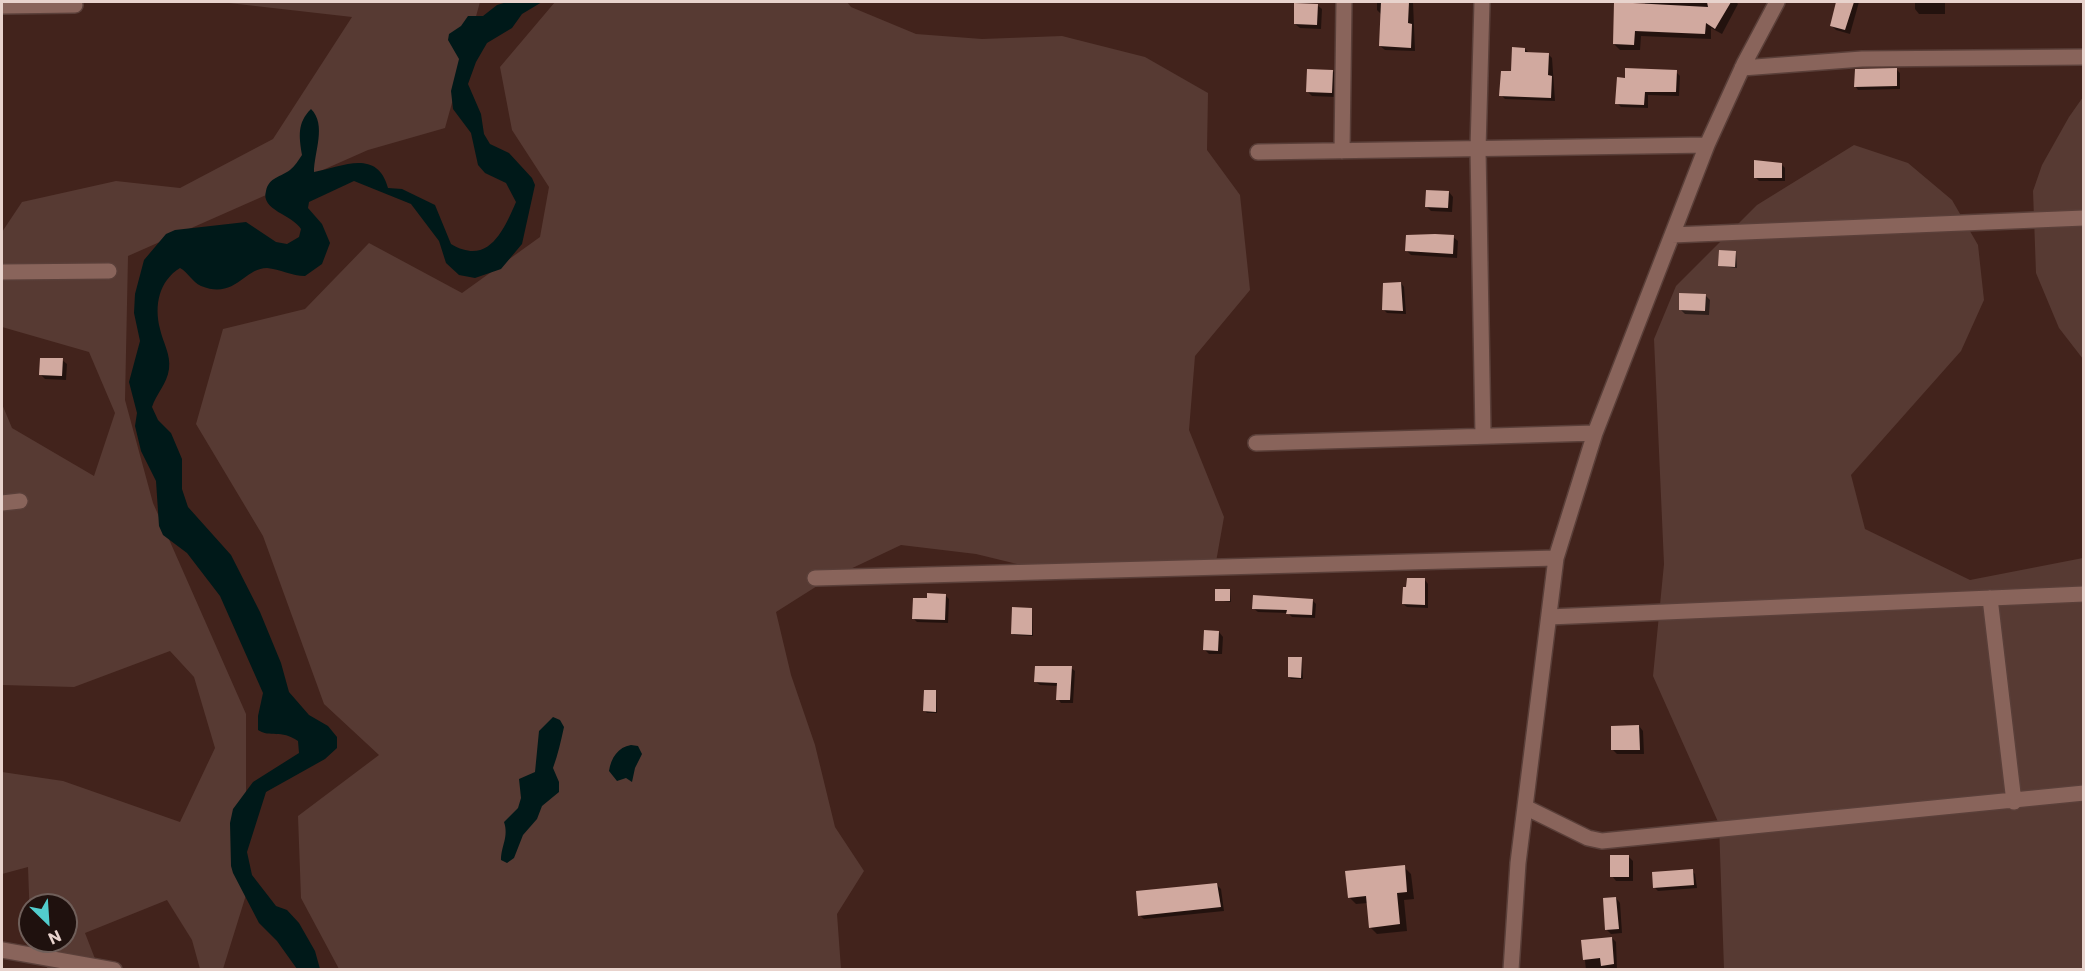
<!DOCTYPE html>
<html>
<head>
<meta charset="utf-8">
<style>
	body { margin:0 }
	#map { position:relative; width:2085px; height:971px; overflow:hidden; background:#42231c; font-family:Commissioner,sans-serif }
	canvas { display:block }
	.frame { position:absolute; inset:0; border:3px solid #e8d3cd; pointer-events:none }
	.north { position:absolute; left:18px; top:893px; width:60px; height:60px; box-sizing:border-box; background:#1f110e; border:2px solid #6f5f5a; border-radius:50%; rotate:155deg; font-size:16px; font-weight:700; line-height:24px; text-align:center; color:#e8d3cd }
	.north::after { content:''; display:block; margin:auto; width:21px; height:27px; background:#52cdcd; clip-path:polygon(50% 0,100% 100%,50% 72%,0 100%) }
</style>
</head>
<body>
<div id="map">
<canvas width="2085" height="971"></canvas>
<div class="frame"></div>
<div class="north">N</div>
</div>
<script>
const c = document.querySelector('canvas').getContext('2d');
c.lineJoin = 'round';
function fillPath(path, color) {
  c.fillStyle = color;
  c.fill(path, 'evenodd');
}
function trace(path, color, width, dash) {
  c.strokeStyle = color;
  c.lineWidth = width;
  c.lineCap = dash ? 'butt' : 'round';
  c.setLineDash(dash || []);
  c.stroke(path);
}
fillPath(new Path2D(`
	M220,2H480L445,128L368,150L128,256L125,400L153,503L246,714V895L223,969H200L192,940L167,900L85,933L99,969H49L31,955V941H66V905H30V921L28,867L2,874V772L63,781L180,822L215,748L194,677L170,651L74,687L2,685V404L12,428L94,476L115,413L89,352L2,327V232L22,202L116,181L180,188L273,139L352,17Z
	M555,2H847L851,7L916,34L982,39L1062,36L1145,57L1208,93L1207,150L1240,195L1250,290L1195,356L1189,430L1224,517L1216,562L1143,561L1046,571L976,554L901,545L825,581L776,612L791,675L815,745L835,827L864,871L837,914L841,969H339L301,898L298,816L379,755L324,704L263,536L196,424L223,329L305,309L369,243L462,293L540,237L549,187L512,130L500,67Z
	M2083,97V359L2059,328L2036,273L2033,191L2042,165L2069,117Z
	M1854,145L1908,163L1952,200L1978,245L1984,300L1961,351L1851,475L1865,529L1970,580L2083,558V969H1724L1719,824L1653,676L1664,564L1654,339L1676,286L1757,205Z`), '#573a33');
fillPath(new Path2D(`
	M507,2H542L522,14L512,28L487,43L476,62L468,84L481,114L484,134L490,144L509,153L532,178L535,185L522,244L501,269L475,278L459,275L446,263L439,241L411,204L354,181L309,202L308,208L322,224L330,243L322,264L305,276C292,276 280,269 267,268C244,268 235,300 201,286C192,282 188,272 180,268C159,281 154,305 160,329C163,343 171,354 169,369C167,384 156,394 152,407L158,420L171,433L182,459V489L188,507L231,555L260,612L281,663L289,692L309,715L328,726L337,737V748L325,759L266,792L247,852L252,875L276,906L287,910L299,923L315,951L320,969H297L277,941L259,923L233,873L231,866L230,823L233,809L253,782L299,753L298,741C281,729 270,738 258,730V716L263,693L220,596L187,553L163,535L159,526L156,481L141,451L135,426L137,413L129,382L140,341L134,313L135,294L144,260L166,234L175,230L246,222L276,242L287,244L299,237L301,229C293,215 260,210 266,191C269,177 281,177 290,170C295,166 298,161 302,155C299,136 297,123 311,109C327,125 314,152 314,172C342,167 377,148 388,188L402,189L435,205L451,244C488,266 503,232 516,202L506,183L485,173L478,165L471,133L453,109L451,91L459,59L448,40L449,34L461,26L468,16H483L497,5Z
	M553,717L560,720L564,727C561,741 558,754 553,768L559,782V792L542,806L537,819L523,835L514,858L507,863L501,860C501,846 509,837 504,822L518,808L521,798L519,779L535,772L539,731Z
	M631,745L638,746L642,754L635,768L632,782L626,778L617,781L609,771C611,758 618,747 631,745Z`), '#001919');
fillPath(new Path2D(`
	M1377,2H1413L1415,51L1385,50L1380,46L1382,15L1377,10Z
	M1645,2H1736L1738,4L1722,34L1711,28V39L1641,36L1640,50H1620L1614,44L1645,5Z
	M1838,2H1859L1850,34L1836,30L1831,25Z
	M1915,2H1945V14H1919L1915,9Z
	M1317,5L1322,9L1321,29L1300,28L1295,24Z
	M1525,49L1529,53L1548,54L1552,58L1555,101L1505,99L1501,95Z
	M1897,70L1900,73V89L1858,90L1855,86Z
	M1333,71L1337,76L1336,97L1312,96L1307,91Z
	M1676,72L1680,76L1679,96L1648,95V108L1621,107L1617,103Z
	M1781,164L1785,168V181H1759L1755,177Z
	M1449,192L1453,197L1452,212L1431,211L1427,207Z
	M1453,237L1458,241L1457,258L1411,255L1407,251Z
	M1736,252L1737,268L1720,266Z
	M1401,283L1404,287L1406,314L1387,313L1383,309Z
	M1705,295L1710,300L1709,315L1685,314L1680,309Z
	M62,360L67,364L66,380L45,379L41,375Z
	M1425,580L1428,584V608L1407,607L1403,604L1408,589Z
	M1230,591L1231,602L1216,600Z
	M946,596L949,599L948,623L917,622L914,619L928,600Z
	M1312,600L1316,604L1315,618L1292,617L1288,613L1258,612L1254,609Z
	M1032,610L1033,636L1014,635L1012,633Z
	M1219,632L1223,637L1222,654H1209L1205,650Z
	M1302,659L1303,679H1291L1289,677Z
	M1071,668L1075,671L1073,703H1061L1058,699V686L1040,685L1036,682Z
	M936,692L937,713H927L925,711Z
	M1639,726L1643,731L1644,754H1617L1613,750Z
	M1628,856L1633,861V881H1616L1612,876Z
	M1404,867L1411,874L1414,899L1404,900L1407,931L1377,934L1370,927L1368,903L1356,904L1349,897Z
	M1692,871L1695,874L1697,888L1658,891L1655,888Z
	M1216,884L1221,889L1224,911L1144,919L1139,915Z
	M1616,898L1620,903L1622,933L1611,934L1607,930Z
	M1612,938L1616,942L1617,970H1586L1583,942Z`), '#0007');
fillPath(new Path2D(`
	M1381,2H1409L1408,23L1412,24L1411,48L1379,46Z
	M1614,2L1708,7L1707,2H1731L1715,29L1706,23L1705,34L1635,31L1634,45L1613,44Z
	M1836,2H1854L1845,30L1830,26Z
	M1294,3L1318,4L1317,25L1294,24Z
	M1512,47L1525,48V52L1549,53L1548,75L1552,76L1551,98L1499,96L1501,71H1511Z
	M1625,68L1677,70L1676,92H1645L1644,105L1615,104L1617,77L1625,78Z
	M1897,68V86L1854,87L1855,69Z
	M1307,69L1333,70L1332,93L1306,92Z
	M1754,160L1782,163V178H1754Z
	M1426,190L1449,191L1448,208L1425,207Z
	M1435,234L1454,235L1453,254L1405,251L1406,235Z
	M1719,250L1736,251L1735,267L1718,266Z
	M1401,282L1403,311L1382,310L1383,283Z
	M1679,293L1706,294L1705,311L1679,310Z
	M40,358H63L62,376L39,375Z
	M1407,578H1425V605L1402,604L1403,587H1406Z
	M1215,589H1230V601H1215Z
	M927,593L946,594L945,620L912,619L913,598H927Z
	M1253,595L1313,599L1312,615L1286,614L1287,610L1252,609Z
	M1012,607L1032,608V635L1011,634Z
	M1204,630L1219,631L1218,651L1203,650Z
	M1288,657H1302L1301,678L1288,677Z
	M1035,666H1072L1070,700H1056L1057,683L1034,682Z
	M924,690H936V712L923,711Z
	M1639,725L1640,750H1611V726Z
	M1610,855H1629V877H1610Z
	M1405,865L1407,892L1397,893L1400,924L1369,928L1366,896L1348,898L1345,871Z
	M1693,869L1694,885L1653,888L1652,872Z
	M1217,883L1221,907L1138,916L1136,891Z
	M1616,897L1619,929L1605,930L1603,898Z
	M1612,937L1614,964L1601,966L1600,958L1583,960L1581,940Z`), '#d1a99f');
const minor = new Path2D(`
	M1482,2L1478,149L1483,435
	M2,6L75,5
	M1742,68L1862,59L2084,57
	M1342,151L1344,2
	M1258,152L1707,145
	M1672,235L2084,218
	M2,272L109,271
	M1256,443L1595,433
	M2,503L20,501
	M815,578L1556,558
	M1990,598L2014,802
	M1549,617L2084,594
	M1525,807L1588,838L1602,841L2084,793
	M2,950L114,970
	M1511,970L1518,863L1556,558L1595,433L1707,145L1744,64L1777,2`);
trace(minor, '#5a3f39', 18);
trace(minor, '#89645b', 15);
</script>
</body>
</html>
